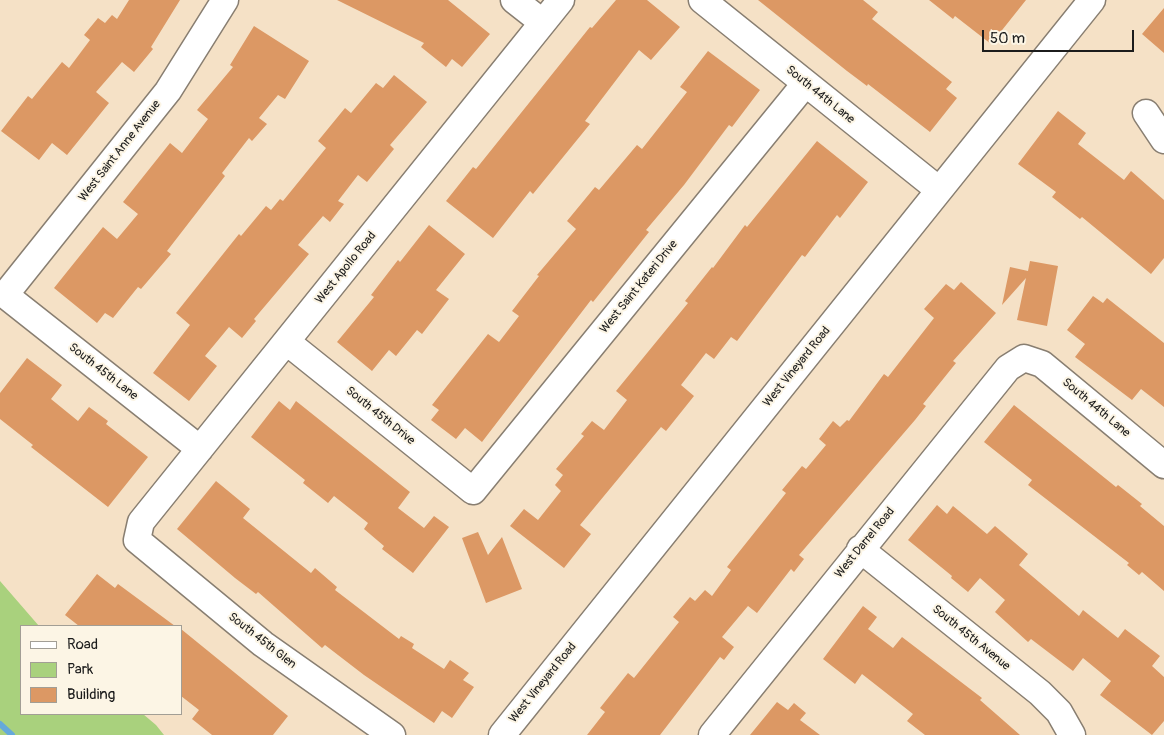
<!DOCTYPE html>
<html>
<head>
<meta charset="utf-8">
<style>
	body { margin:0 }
	#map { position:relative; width:1164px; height:735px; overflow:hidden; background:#f5e1c6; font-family:Pangolin,sans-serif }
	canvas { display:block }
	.legend { position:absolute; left:20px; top:625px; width:162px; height:90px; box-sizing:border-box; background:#fcf5e5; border:1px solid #a29e95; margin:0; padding:6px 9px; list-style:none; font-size:15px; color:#1c1c1c }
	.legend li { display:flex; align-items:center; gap:10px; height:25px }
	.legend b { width:25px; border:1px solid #a29e95 }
	.scale { position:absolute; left:982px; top:30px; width:152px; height:22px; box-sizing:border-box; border:2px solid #1c1c1c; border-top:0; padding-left:6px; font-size:15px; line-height:18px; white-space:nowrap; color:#1c1c1c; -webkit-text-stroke:4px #fcf5e5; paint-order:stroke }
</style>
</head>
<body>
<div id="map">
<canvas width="1164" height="735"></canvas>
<ul class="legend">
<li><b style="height:6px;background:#fff"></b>Road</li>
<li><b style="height:14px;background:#a9d17d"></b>Park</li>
<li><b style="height:14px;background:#dc9864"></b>Building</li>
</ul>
<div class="scale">50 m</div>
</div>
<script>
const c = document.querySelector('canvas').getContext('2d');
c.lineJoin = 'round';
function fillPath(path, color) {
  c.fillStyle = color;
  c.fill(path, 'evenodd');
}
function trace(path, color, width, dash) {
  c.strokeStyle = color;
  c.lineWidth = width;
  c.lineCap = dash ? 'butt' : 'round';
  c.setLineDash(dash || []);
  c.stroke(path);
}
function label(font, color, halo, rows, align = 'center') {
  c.font = font + ' Pangolin,sans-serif';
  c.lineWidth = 4;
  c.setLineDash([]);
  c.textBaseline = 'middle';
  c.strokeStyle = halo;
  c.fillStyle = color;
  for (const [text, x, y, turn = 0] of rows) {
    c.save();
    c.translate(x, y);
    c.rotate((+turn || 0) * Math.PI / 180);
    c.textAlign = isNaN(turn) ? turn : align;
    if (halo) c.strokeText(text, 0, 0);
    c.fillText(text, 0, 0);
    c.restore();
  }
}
fillPath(new Path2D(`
	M0,581L39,626H21V714H143L156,725L164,735H0Z`), '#a9d17d');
trace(new Path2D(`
	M0,724L12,735`), '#65a9da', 6);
fillPath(new Path2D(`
	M129,0H180L151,47L153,49L134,72L122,62L96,92L109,103L67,155L52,143L39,160L1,131L28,96L32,99L62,62L69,68L90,40L84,35L98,18L105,23L112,15L117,19Z
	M337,0H448L490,34L462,67L452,59L446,67L421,47L424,43Z
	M616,0H647L680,27L651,60L639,50L585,121L590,124L533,194L530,191L493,238L446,201L473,167L476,169L590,27L592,28Z
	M758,0H863L878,12L872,19L952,82L946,89L957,98L930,132L868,84L867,86L847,71Z
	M929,0H1026L991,44L955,16L953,19Z
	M1164,8V53L1142,34Z
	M254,26L309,61L285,99L278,95L259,118L267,124L252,141L249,138L222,173L225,176L167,251L171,254L141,289L138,287L113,318L105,313L97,323L54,288L103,227L117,239L138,214L123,202L170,143L182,153L208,119L197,110L233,67L230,65Z
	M708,51L760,90L732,127L729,125L684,185L646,230L649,232L593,302L591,300L482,442L465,428L456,439L431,420L439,410L432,405L488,334L499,342L519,316L512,311L539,276L537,275L576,229L567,221L595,187L599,190L637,145L642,149L687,92L680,87Z
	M394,75L427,102L390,145L394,149L367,182L358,175L338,201L344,204L330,222L323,216L298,245L309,254L254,319L256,321L242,338L229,327L205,356L217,366L189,401L153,373L190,325L176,313L239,234L241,236L266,206L271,210L280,199L283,201L326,148L318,141L345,108L351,113L376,83L383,88Z
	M1058,111L1086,133L1078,144L1124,180L1131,171L1164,200V258L1151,274L1082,217L1080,219L1052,197L1056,192L1018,164Z
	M817,141L868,182L840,218L837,215L805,257L802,255L737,341L731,337L714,359L706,353L681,385L694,396L666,431L661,427L580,525L591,534L564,568L510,526L524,509L538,520L561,491L555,485L563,475L556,469L584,436L581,434L592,421L604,430L627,400L616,391L688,303L685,301L712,267L713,268L745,225L747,227Z
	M429,225L465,254L436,290L449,299L422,334L417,330L396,356L389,350L372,371L337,342L374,297L371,295L398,260L400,262Z
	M1030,261L1058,266L1047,326L1017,320L1026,278L1002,305L1010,267L1028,271Z
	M961,282L996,313L953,361L956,363L923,404L926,406L915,420L799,555L804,559L794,572L791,569L757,613L748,606L722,637L734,647L724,660L720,657L660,735H587L605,712L600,708L628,673L634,678L679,622L673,617L690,597L695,601L705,590L712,596L731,570L727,567L786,493L782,490L802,466L806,469L826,445L819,439L833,421L840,427L847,420L849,421L884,374L888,377L934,318L924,309L946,284L954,290Z
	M1093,296L1103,303L1107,298L1164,343V407L1141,389L1132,400L1075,357L1085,344L1067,330Z
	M27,358L62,385L51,399L78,421L89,407L108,421L106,424L148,457L108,507L31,447L33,445L0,419V393Z
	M279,401L290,410L296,401L410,492L398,508L424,528L434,516L449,527L413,573L382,549L384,546L364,529L368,523L334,496L328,503L303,483L305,480L251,437Z
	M1014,405L1116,487L1118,485L1142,504L1140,506L1164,526V591L1142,572L1139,575L1127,565L1129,563L1028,485L1032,480L984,442Z
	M216,481L250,509L243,518L311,573L315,568L337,587L335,590L399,639L401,636L414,644L412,648L444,669L450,660L469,673L463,680L474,687L452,718L442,711L434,723L364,675L325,645L322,648L258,592L256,594L235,578L177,529Z
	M937,505L947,514L953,506L987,534L995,526L1028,554L1019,565L1079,616L1083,610L1118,638L1125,629L1160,656L1152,666L1164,677V721L1152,735L1100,695L1111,681L1083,658L1073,671L1031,639L1028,642L995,612L1005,600L980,578L968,592L951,578L952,576L908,540Z
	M478,532L488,555L502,537L522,589L486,603L462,538Z
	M97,574L115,588L118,584L175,626H79L65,615Z
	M863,606L877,617L868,629L893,648L902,637L982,698L980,700L1020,735H925L907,721L913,714L862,674L855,684L823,659Z
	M181,629L288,716L273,735H212L192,719L199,710L181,696Z
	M777,702L788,710L794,703L806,713L800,720L820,735H750Z`), '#dc9864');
const minor = new Path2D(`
	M514,0L542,22
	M702,0L939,190
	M1146,113L1164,140
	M287,342L473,491L805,84
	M200,449L5,295L168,91L225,0
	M860,549L1040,693L1059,712L1072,735
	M392,735L263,644L137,540L141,522L561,0
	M502,735L1092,0
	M712,735L1008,368L1024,358L1042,364L1164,465`);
trace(minor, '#887e71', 29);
trace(minor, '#fff', 26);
label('12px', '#1c1c1c', '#fcf5e5', [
	["South 44th Lane",820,95,39],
	["West Saint Anne Avenue",120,151,-52],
	["West Apollo Road",346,268,-51],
	["West Saint Kateri Drive",639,287,-51],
	["West Vineyard Road",797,367,-51],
	["South 45th Lane",103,372,38],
	["South 44th Lane",1096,408,40],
	["South 45th Drive",380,416,39],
	["West Darrel Road",865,543,-51],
	["South 45th Avenue",971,638,39],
	["South 45th Glen",262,641,38],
	["West Vineyard Road",543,683,-51]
]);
</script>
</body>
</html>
